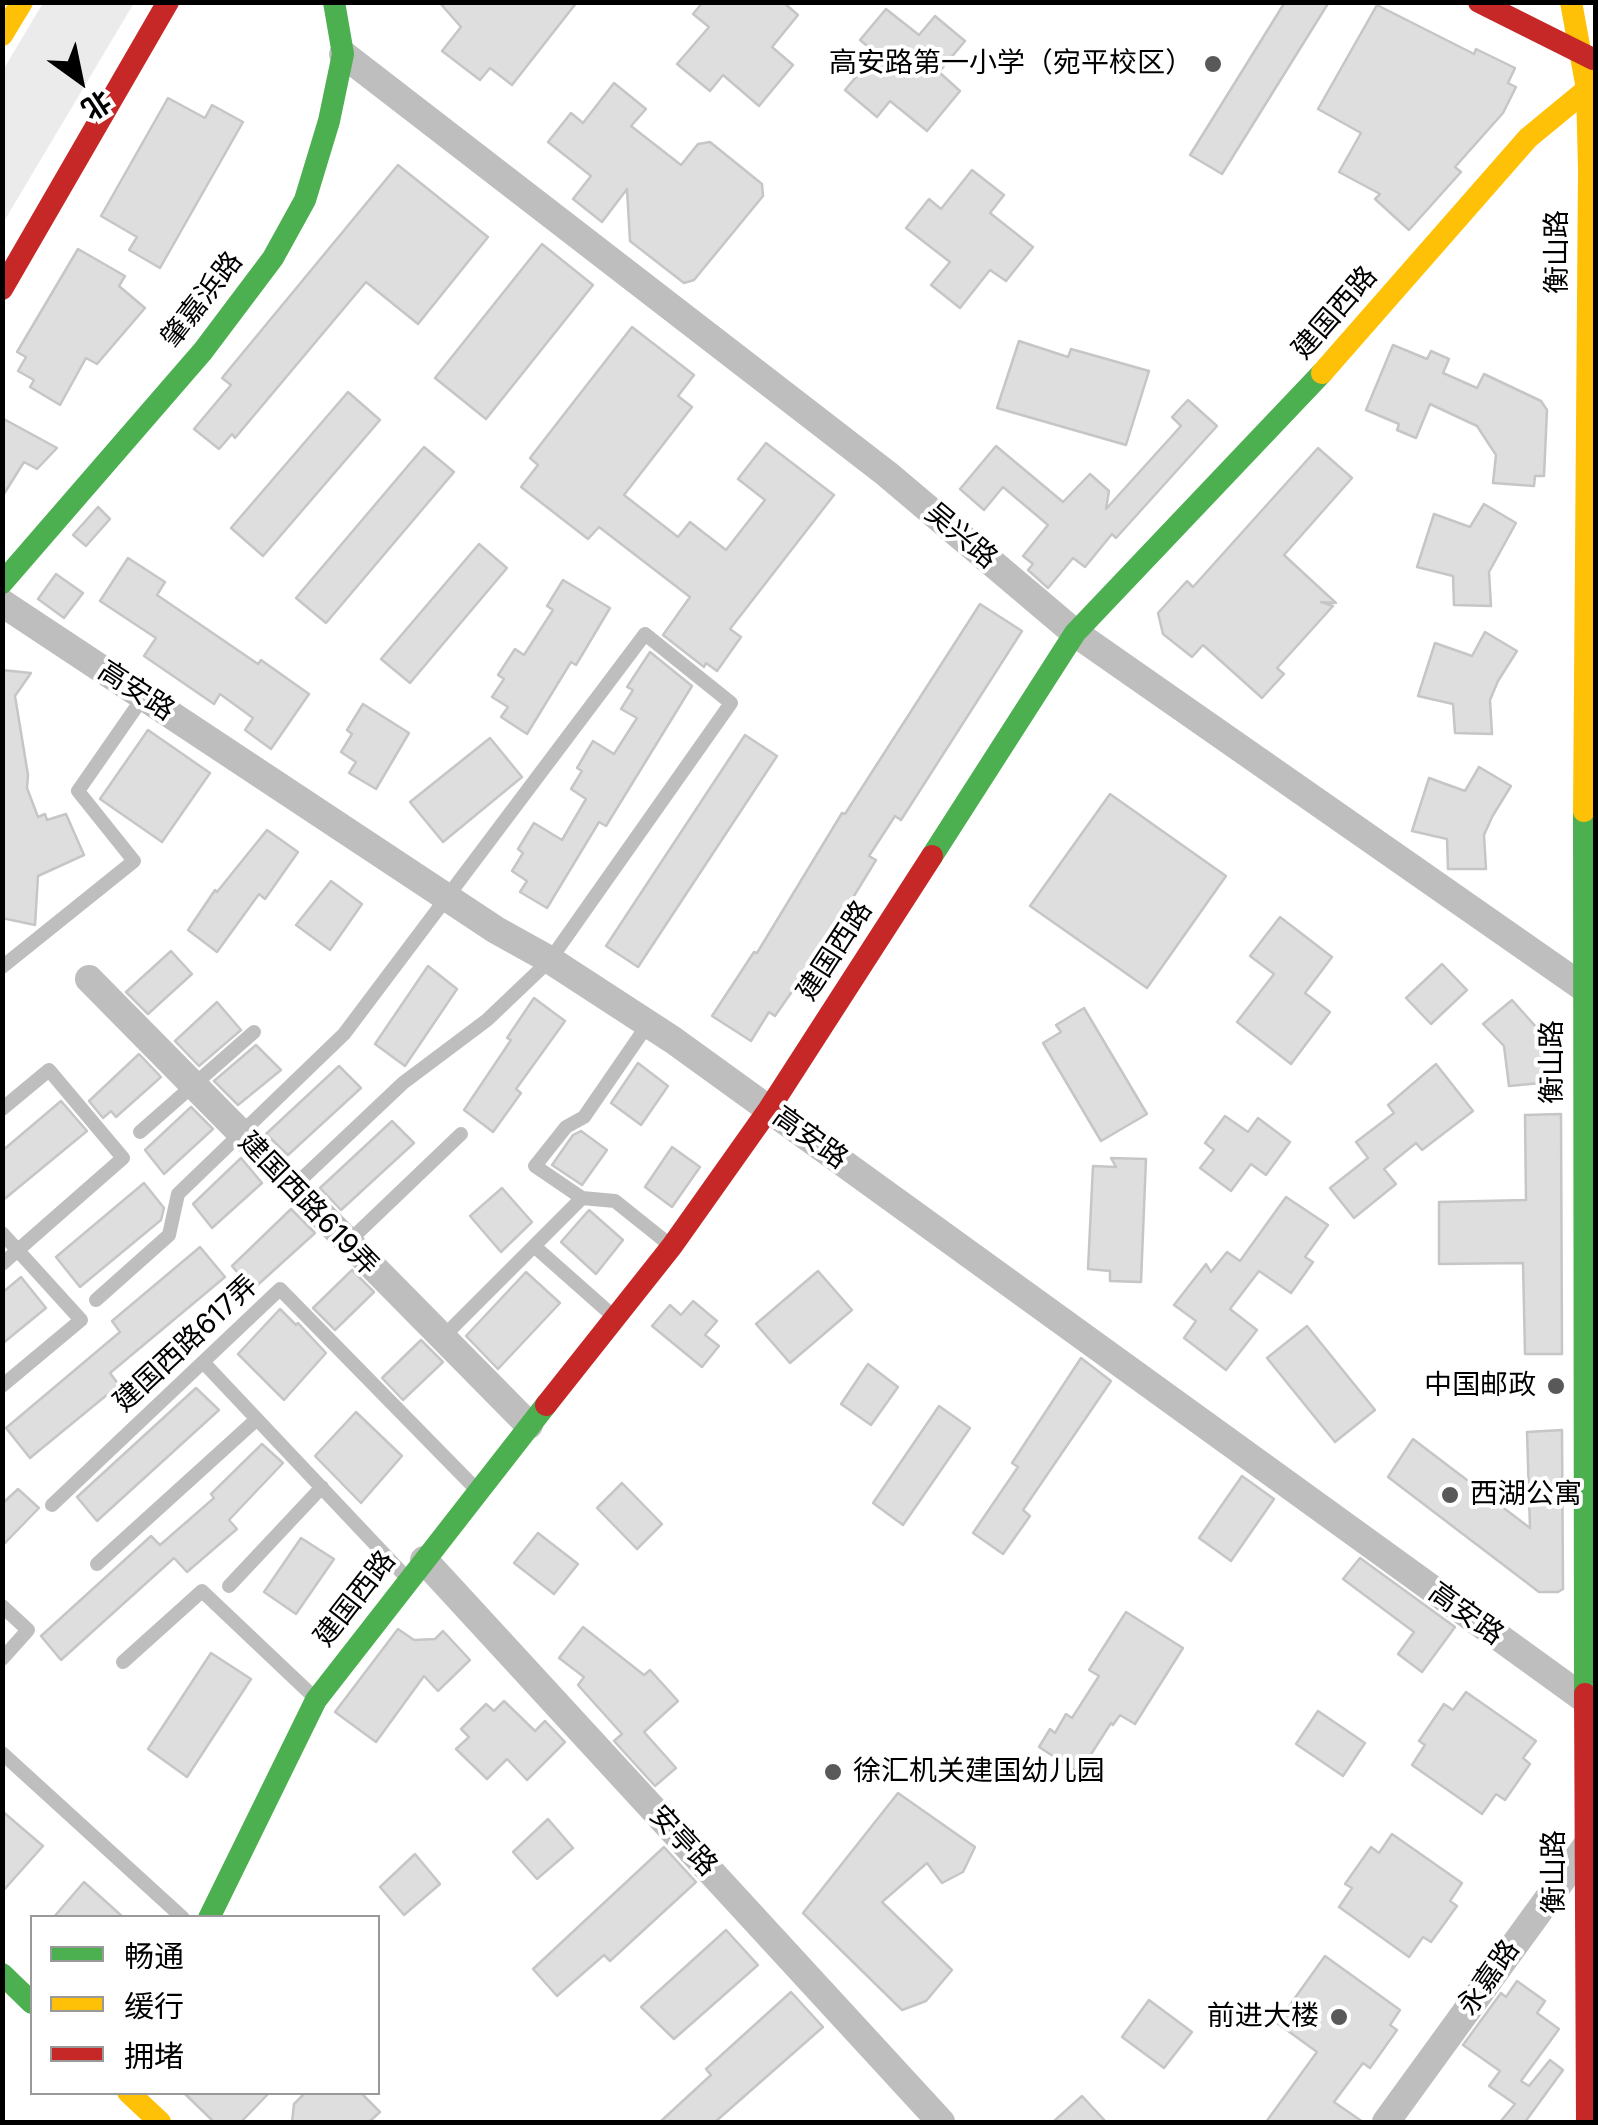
<!DOCTYPE html>
<html>
<head>
<meta charset="utf-8">
<style>
	body { margin:0 }
	#map { position:relative; width:1598px; height:2125px; overflow:hidden; background:#fff; font-family:Inter,"Noto Sans SC",sans-serif }
	canvas { display:block }
	.frame { position:absolute; inset:0; border:5px solid #000; pointer-events:none }
	.legend { position:absolute; left:30px; top:1915px; width:350px; height:180px; box-sizing:border-box; background:#fff; border:2px solid #999; margin:0; padding:12px 18px; list-style:none; font-size:30px; color:#000 }
	.legend li { display:flex; align-items:center; gap:20px; height:50px }
	.legend b { width:50px; border:2px solid #999 }
	.north { position:absolute; left:30px; top:30px; width:100px; height:100px; -webkit-text-stroke:8px #fff; paint-order:stroke; rotate:147deg; font-size:28px; font-weight:700; line-height:40px; text-align:center; color:#000 }
	.north::after { content:''; display:block; margin:auto; width:35px; height:45px; background:#000; clip-path:polygon(50% 0,100% 100%,50% 72%,0 100%) }
</style>
</head>
<body>
<div id="map">
<canvas width="1598" height="2125"></canvas>
<div class="frame"></div>
<ul class="legend">
<li><b style="height:12px;background:#4caf50"></b>畅通</li>
<li><b style="height:12px;background:#ffc107"></b>缓行</li>
<li><b style="height:12px;background:#c62828"></b>拥堵</li>
</ul>
<div class="north">北</div>
</div>
<script>
const c = document.querySelector('canvas').getContext('2d');
c.lineJoin = 'round';
function fillPath(path, color) {
  c.fillStyle = color;
  c.fill(path, 'evenodd');
}
function trace(path, color, width, dash) {
  c.strokeStyle = color;
  c.lineWidth = width;
  c.lineCap = dash ? 'butt' : 'round';
  c.setLineDash(dash || []);
  c.stroke(path);
}
function label(font, color, halo, rows, align = 'center') {
  c.font = font + ' Inter,"Noto Sans SC",sans-serif';
  c.lineWidth = 8;
  c.setLineDash([]);
  c.textBaseline = 'middle';
  c.strokeStyle = halo;
  c.fillStyle = color;
  for (const [text, x, y, turn = 0] of rows) {
    c.save();
    c.translate(x, y);
    c.rotate((+turn || 0) * Math.PI / 180);
    c.textAlign = isNaN(turn) ? turn : align;
    if (halo) c.strokeText(text, 0, 0);
    c.fillText(text, 0, 0);
    c.restore();
  }
}
fillPath(new Path2D(`
	M43,3H134L3,223V70Z`), '#ebebeb');
const building = new Path2D(`
	M439,2H577L512,85L490,68L480,80L442,51L461,27Z
	M703,2H783L798,15L772,47L793,65L759,106L723,75L710,91L677,64L709,27L693,14Z
	M1285,2H1329L1222,174L1190,155Z
	M1377,5L1474,54L1476,49L1515,68L1508,83L1516,87L1503,113L1455,167L1461,172L1409,230L1375,199L1380,194L1339,172L1361,133L1318,109Z
	M886,9L919,35L935,16L965,41L939,72L960,91L927,131L890,101L877,117L845,90L876,53L860,40Z
	M614,83L646,109L631,126L681,165L698,144L710,142L762,184L763,196L694,280L684,283L630,241L627,189L602,222L573,199L591,176L548,142L571,113L583,123Z
	M168,98L205,118L212,105L243,122L160,268L129,250L137,237L101,216Z
	M398,165L488,237L418,324L366,282L235,438L232,434L219,449L194,429L231,385L222,378Z
	M972,170L1004,195L990,213L1033,247L1006,281L990,270L960,308L931,285L950,262L906,228L929,199L941,209Z
	M542,244L593,285L486,419L435,378Z
	M78,249L125,276L119,286L145,308L97,364L86,358L60,405L30,387L34,380L18,371L26,357L17,352Z
	M632,327L694,375L678,396L692,407L624,495L678,537L690,522L726,550L765,500L738,479L766,443L834,495L730,629L741,637L717,671L706,663L704,667L663,635L690,597L599,527L588,539L521,487L538,465L530,458Z
	M1019,341L1068,357L1071,349L1149,371L1126,445L997,408Z
	M1393,345L1427,359L1431,351L1449,359L1443,373L1477,388L1484,374L1541,401L1547,410L1544,476H1535L1534,486L1493,483L1496,455L1477,426L1430,404L1416,438L1397,430L1399,424L1366,410Z
	M348,392L380,420L263,556L231,528Z
	M1188,400L1217,426L1116,538L1112,534L1085,567L1073,558L1048,588L1028,570L1033,564L1023,556L1048,525L1003,487L984,510L960,489L996,446L1063,502L1090,474L1109,491L1106,509L1181,426L1172,417Z
	M2,418L57,448L37,469L24,462L2,497Z
	M424,447L454,472L326,623L296,598Z
	M1318,448L1352,478L1284,555L1336,603L1321,602L1333,606L1277,668L1284,674L1262,698L1203,645L1192,657L1163,634L1158,613L1187,581L1193,587Z
	M1484,504L1516,523L1489,572L1491,606L1454,605L1453,576L1417,567L1434,514L1470,527Z
	M98,507L110,519L86,546L73,535Z
	M479,544L507,568L410,683L381,659Z
	M128,558L165,582L157,595L258,664L261,660L309,694L271,749L245,730L253,718L220,694L214,704L144,656L156,638L100,601Z
	M56,574L83,593L64,618L38,599Z
	M563,580L610,608L576,665L571,662L527,734L501,717L508,707L492,697L504,679L498,675L515,649L524,655L553,610L547,606Z
	M980,604L1022,631L901,820L895,816L869,856L876,860L838,922L841,933L831,948L820,951L775,1016L769,1012L751,1041L712,1016L754,952L757,953L842,813L845,814Z
	M1485,632L1517,651L1498,681L1490,700L1492,734L1455,733L1453,704L1418,696L1435,643L1472,656Z
	M650,652L692,686L606,826L599,822L547,908L520,892L527,881L512,871L523,853L518,849L534,823L562,840L586,799L571,789L582,771L577,768L593,741L614,754L637,718L621,709L633,690L627,687Z
	M2,670L31,673L15,696L28,775L27,788L38,817L45,814L47,820L66,814L84,855L38,876L35,925L2,918Z
	M363,704L409,733L376,789L349,773L356,762L341,752L352,734L347,730Z
	M148,730L210,773L162,842L100,799Z
	M745,735L777,756L638,967L606,946Z
	M490,738L522,777L443,842L410,802Z
	M1479,767L1511,786L1492,817L1484,835L1486,869H1448L1447,839L1412,831L1429,778L1465,791Z
	M1110,794L1226,876L1147,988L1030,906Z
	M267,830L298,852L265,899L259,894L217,952L188,930L215,890L217,892Z
	M331,881L362,904L330,950L296,925Z
	M1280,917L1332,957L1305,993L1330,1012L1291,1064L1237,1022L1274,974L1250,956Z
	M171,951L192,974L148,1014L126,992Z
	M1442,964L1467,990L1431,1024L1406,998Z
	M428,966L457,989L405,1066L375,1044Z
	M534,998L565,1021L516,1089L521,1093L493,1132L464,1110L511,1040L507,1038Z
	M1512,1000L1537,1028L1543,1044L1541,1083L1509,1086L1504,1046L1483,1024Z
	M217,1002L241,1030L199,1066L175,1041Z
	M1084,1008L1147,1114L1101,1141L1043,1043L1061,1032L1056,1025Z
	M256,1045L281,1070L238,1105L214,1081Z
	M139,1054L161,1077L116,1117L111,1111L103,1118L89,1101Z
	M638,1063L668,1086L641,1125L611,1103Z
	M1436,1064L1473,1111L1422,1150L1416,1143L1384,1169L1396,1184L1354,1218L1330,1188L1368,1158L1356,1142L1394,1113L1388,1105Z
	M339,1066L361,1088L288,1155L266,1134Z
	M61,1101L87,1131L2,1201V1151Z
	M191,1107L213,1129L164,1174L145,1150Z
	M1561,1114L1562,1354H1525L1523,1263L1439,1264V1202L1526,1200L1525,1115Z
	M1225,1116L1248,1132L1258,1118L1290,1142L1266,1175L1251,1164L1231,1191L1200,1168L1214,1150L1205,1143Z
	M392,1121L414,1143L341,1210L320,1188Z
	M581,1131L607,1150L582,1185L552,1165L573,1135Z
	M672,1147L700,1167L672,1207L645,1187Z
	M241,1158L262,1183L212,1228L193,1204Z
	M1111,1158L1146,1159L1141,1282L1110,1281V1271L1088,1269L1093,1166L1116,1167Z
	M144,1183L164,1208L161,1220L80,1287L56,1257Z
	M502,1188L532,1222L501,1252L470,1216Z
	M1286,1197L1328,1225L1305,1257L1313,1262L1291,1293L1259,1271L1230,1309L1257,1330L1226,1370L1184,1338L1196,1321L1174,1305L1206,1264L1211,1272L1227,1252L1240,1261Z
	M291,1209L315,1233L252,1290L232,1266Z
	M589,1210L623,1240L596,1274L561,1242Z
	M200,1247L225,1277L110,1373L119,1385L30,1458L6,1428L120,1332L112,1321Z
	M352,1270L374,1292L335,1330L313,1308Z
	M818,1271L852,1310L790,1363L756,1324Z
	M526,1272L560,1303L498,1369L466,1336Z
	M21,1277L46,1308L2,1344V1293Z
	M693,1301L717,1321L705,1335L719,1346L702,1367L652,1326L670,1305L681,1315Z
	M280,1309L296,1325L298,1323L326,1353L284,1400L238,1354Z
	M1307,1326L1375,1410L1335,1442L1267,1358Z
	M421,1340L443,1362L403,1400L382,1378Z
	M1081,1358L1111,1381L1023,1510L1030,1516L1003,1554L973,1533L1018,1467L1012,1463Z
	M868,1364L898,1387L871,1425L841,1404Z
	M196,1388L219,1410L97,1521L77,1497Z
	M939,1406L970,1428L903,1525L873,1503Z
	M356,1412L402,1456L361,1503L315,1456Z
	M1562,1430L1563,1589L1558,1592H1539L1388,1477L1413,1439L1530,1528L1527,1432Z
	M262,1444L283,1463L229,1520L237,1529L187,1572L174,1558L61,1660L41,1636L151,1536L160,1545L214,1498L211,1494Z
	M1242,1476L1274,1499L1231,1561L1199,1538Z
	M622,1483L662,1524L637,1549L597,1508Z
	M18,1489L39,1508L2,1546V1504Z
	M538,1533L578,1564L554,1594L514,1563Z
	M301,1538L334,1559L296,1614L264,1592Z
	M1360,1558L1455,1627L1422,1672L1398,1654L1414,1632L1343,1579Z
	M1126,1612L1183,1648L1135,1724L1120,1715L1113,1725L1111,1723L1079,1773L1039,1747L1050,1729L1055,1733L1066,1714L1072,1718L1099,1676L1089,1670Z
	M583,1627L644,1675L650,1670L678,1701L644,1732L676,1768L655,1786L614,1741L622,1734L578,1685L584,1677L559,1658Z
	M398,1629L414,1640L435,1639L443,1631L470,1660L438,1691L424,1676L376,1742L335,1712Z
	M211,1653L251,1679L187,1777L148,1749Z
	M1466,1692L1536,1741L1523,1758L1530,1764L1505,1800L1496,1794L1482,1814L1412,1765L1425,1745L1419,1741L1444,1704L1453,1710Z
	M504,1701L535,1731L545,1721L565,1742L527,1780L507,1759L487,1779L456,1749L469,1737L461,1729L486,1704L494,1711Z
	M1318,1711L1365,1743L1343,1776L1296,1744Z
	M898,1793L975,1847L963,1872L942,1883L927,1863L882,1902L952,1970L926,2001L902,2010L803,1913Z
	M2,1811L43,1846L2,1892Z
	M548,1819L573,1848L537,1879L513,1852Z
	M1392,1834L1462,1883L1450,1901L1457,1906L1431,1942L1423,1937L1409,1957L1339,1907L1352,1888L1345,1884L1371,1847L1379,1853Z
	M664,1847L696,1882L610,1961L604,1955L557,1996L533,1969Z
	M415,1854L440,1884L404,1915L380,1887Z
	M84,1882L124,1918H53Z
	M726,1930L758,1965L674,2039L641,2007Z
	M1325,1956L1400,2010L1390,2025L1397,2030L1370,2068L1363,2063L1334,2102L1363,2122H1266L1317,2052L1277,2023Z
	M1517,1981L1545,2001L1537,2013L1559,2029L1521,2081L1529,2086L1550,2060L1563,2070L1525,2122H1500L1515,2104L1489,2086L1500,2071L1463,2045L1501,1993L1506,1997Z
	M791,1992L823,2027L715,2122H660L711,2075L706,2069Z
	M1149,2000L1192,2032L1164,2068L1122,2037Z
	M183,2092H270L241,2122H214Z
	M306,2092H360L380,2112L369,2122H292L294,2104Z
	M1082,2096L1106,2122H1053Z`);
fillPath(building, '#dedede');
trace(building, '#c6c6c6', 2.5);
trace(new Path2D(`
	M2,967L134,861L78,791L144,696
	M648,1024L584,1117L566,1127L535,1166L582,1198L615,1201L670,1245
	M2,1109L49,1070L123,1158L2,1264
	M140,1132L254,1032
	M2,1233L81,1320L2,1386
	M347,1243L461,1134
	M534,1246L612,1315
	M96,1300L169,1235L178,1194L344,1034L645,634L731,703L550,960L487,1020L403,1083L293,1187
	M441,1339L582,1198
	M203,1362L405,1576
	M52,1505L280,1289L477,1490
	M97,1564L257,1419
	M229,1586L322,1487
	M2,1606L28,1630L2,1659
	M123,1662L202,1591L316,1699
	M2,1753L183,1918`), '#bebebe', 14);
trace(new Path2D(`
	M343,54L887,474L1075,633L1594,995
	M2,603L496,930L550,960L673,1040L1594,1706
	M89,979L529,1425
	M424,1560L941,2122
	M1386,2122L1590,1841`), '#bebebe', 28);
trace(new Path2D(`
	M2,583L203,351L273,258L305,200L329,121L343,54L334,2
	M1584,811L1585,1694
	M932,856L1075,633L1322,373
	M209,1918L316,1700L546,1405
	M2,1974L32,2003`), '#4caf50', 22);
trace(new Path2D(`
	M1571,2L1587,89L1589,169L1584,811
	M2,35L22,2
	M1322,373L1528,138L1596,82
	M128,2092L160,2122`), '#ffc107', 22);
trace(new Path2D(`
	M1479,2L1593,59
	M2,289L168,2
	M546,1405L672,1246L769,1109L932,856
	M1585,1694L1587,2122`), '#c62828', 22);
for (const [x, y, r, color] of [
	[1213,64,10,"#595959"],
	[1556,1386,10,"#595959"],
	[1450,1495,10,"#595959"],
	[833,1772,10,"#595959"],
	[1339,2017,10,"#595959"]
]) {
  const dot = new Path2D();
  dot.arc(x, y, r, 0, 2 * Math.PI);
  c.fillStyle = color;
  c.fill(dot);
  trace(dot, '#fff', 4);
}
label('28px', '#000', '#fff', [
	["高安路第一小学（宛平校区）",1193,64],
	["中国邮政",1536,1386],
	["西湖公寓",1470,1495,"left"],
	["徐汇机关建国幼儿园",853,1772,"left"],
	["前进大楼",1319,2017]
], 'right');
label('28px', '#000', '#fff', [
	["衡山路",1558,252,-90],
	["肇嘉浜路",202,300,-52],
	["建国西路",1335,313,-49],
	["吴兴路",961,536,40],
	["高安路",136,691,33],
	["建国西路",835,951,-57],
	["衡山路",1553,1062,-90],
	["高安路",810,1138,36],
	["建国西路619弄",308,1204,46],
	["建国西路617弄",186,1344,-43],
	["建国西路",355,1599,-52],
	["高安路",1466,1614,36],
	["安亭路",683,1841,47],
	["衡山路",1555,1872,-90],
	["永嘉路",1489,1978,-55]
]);
</script>
</body>
</html>
